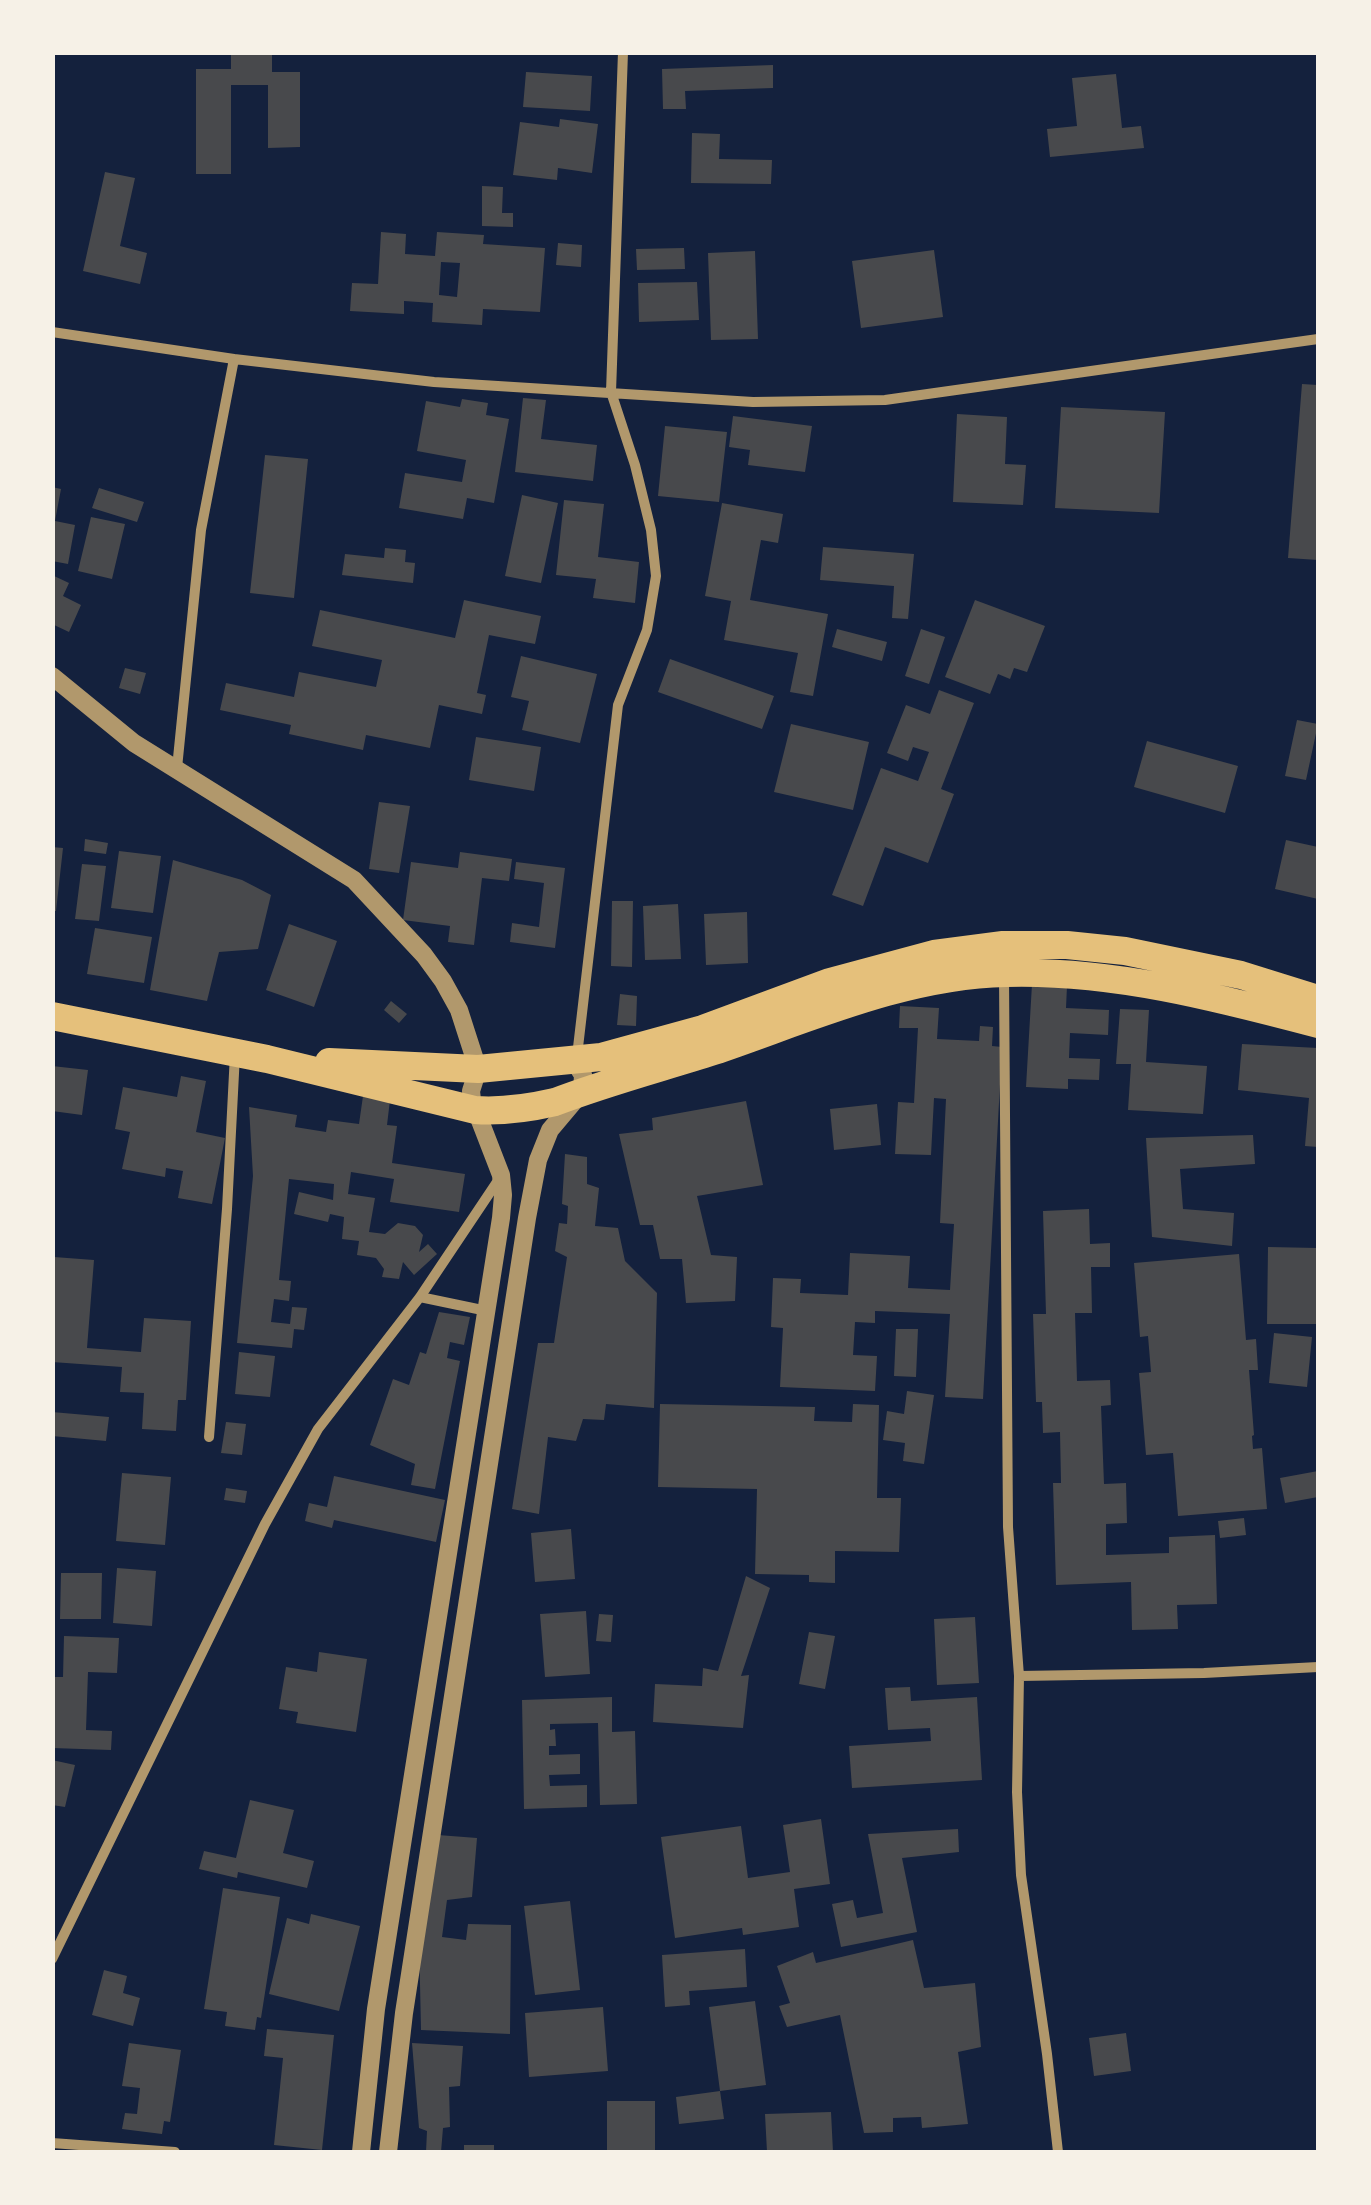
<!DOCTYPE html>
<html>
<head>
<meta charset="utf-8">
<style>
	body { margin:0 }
	#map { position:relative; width:1371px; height:2205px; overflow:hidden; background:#14213d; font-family:Commissioner,sans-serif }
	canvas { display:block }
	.frame { position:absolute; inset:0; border:55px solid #f6f1e7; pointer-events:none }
</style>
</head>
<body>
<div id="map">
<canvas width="1371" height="2205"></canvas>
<div class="frame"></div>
</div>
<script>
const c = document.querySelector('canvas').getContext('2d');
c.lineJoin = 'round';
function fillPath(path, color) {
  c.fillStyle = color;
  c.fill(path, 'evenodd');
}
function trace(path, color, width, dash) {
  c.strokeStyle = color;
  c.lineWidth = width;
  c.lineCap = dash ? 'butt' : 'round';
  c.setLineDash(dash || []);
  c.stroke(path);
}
fillPath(new Path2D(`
	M231,52H272V72H300V147L268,148V85H231V174H196V69H231Z
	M773,65V88L685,91L686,109H663L662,69Z
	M526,72L592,76L590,111L523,107Z
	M1116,74L1122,128L1141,126L1144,148L1050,157L1047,129L1077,126L1072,78Z
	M560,119L598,124L592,173L558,168L557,180L513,175L520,122L559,127Z
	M692,133L720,134L719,159L772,160L771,184L691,183Z
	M105,172L135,178L120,246L147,253L140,284L83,271Z
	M482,186L503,187L502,213H513V227L482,226Z
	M381,232L406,234L405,254L435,256L437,232L484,235L483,244L545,248L540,312L483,309L482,325L432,322L433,303L404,301V314L350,311L352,283L378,284ZM441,262L460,263L457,297L439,295Z
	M558,243L582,245L581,267L556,265Z
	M684,248L685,269L637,270L636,249Z
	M934,250L943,317L861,328L852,261Z
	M755,251L758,339L711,340L708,253Z
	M697,282L699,320L639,322L638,283Z
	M1302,384L1318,385L1316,521H1318V560L1288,558Z
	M523,398L546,400L541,439L597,445L593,481L515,472Z
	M462,399L488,403L486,415L509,419L494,503L467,498L463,519L399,508L405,473L462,482L466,460L417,451L426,401L460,407Z
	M1061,407L1165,412L1159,513L1055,508Z
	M957,414L1007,417L1005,464L1026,465L1023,505L953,502Z
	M733,416L812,426L805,472L748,465L750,450L729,447Z
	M665,426L727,432L719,502L658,496Z
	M265,455L308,459L294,598L250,593Z
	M52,487L61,489L55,521L75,525L68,564L52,561Z
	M99,488L144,502L137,522L92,508Z
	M522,495L558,503L541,583L505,576Z
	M564,500L604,504L598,557L639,562L635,603L593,598L596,579L556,575Z
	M722,503L783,514L778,543L761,540L750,600L828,614L813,696L790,692L798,653L724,640L731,601L705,596Z
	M91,517L125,524L112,579L78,571Z
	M823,547L914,554L908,619L892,618L894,586L820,580Z
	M385,548L406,550L405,562L415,563L413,583L342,575L345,554L384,558Z
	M52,575L69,583L63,596L81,605L69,632L52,624Z
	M464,600L541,616L535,644L489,635L477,693L486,695L482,714L439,705L430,748L366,735L363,750L289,734L291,725L220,710L226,683L294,697L299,672L376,687L382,660L312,646L320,610L455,638Z
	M975,600L1045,626L1027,672L1014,668L1010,679L998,674L990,694L945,677Z
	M837,629L887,642L882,661L832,647Z
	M921,629L945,637L929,684L905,676Z
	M521,656L597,674L580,743L522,730L529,701L511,697Z
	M670,659L774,696L762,729L658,692Z
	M125,668L146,673L140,694L119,688Z
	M939,690L974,703L941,789L954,794L928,863L885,847L863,906L832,895L881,768L918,781L929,752L913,747L908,761L887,753L906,705L930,714Z
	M1297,720L1318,724L1306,780L1285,776Z
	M791,724L869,742L853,810L774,792Z
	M476,737L541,747L534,791L469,780Z
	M1147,741L1238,766L1225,813L1134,787Z
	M379,802L410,806L399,873L369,869Z
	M85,839L108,843L106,854L84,851Z
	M1286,840L1318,847V899L1275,889Z
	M52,847L63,848L56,911H52Z
	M119,851L161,856L153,913L111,908Z
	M460,852L512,859L509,881L482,878L474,945L448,942L450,926L403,920L411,862L458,868Z
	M173,860L242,880L271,895L258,949L219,952L207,1001L150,990Z
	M516,862L565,868L555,948L510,942L512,923L539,927L544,883L514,879Z
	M82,864L106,866L99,921L75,919Z
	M612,901H633L632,967L611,966Z
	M678,904L681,959L645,960L643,906Z
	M747,912L748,963L706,965L704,914Z
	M289,924L337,941L314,1007L266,990Z
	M95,928L152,937L144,983L87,974Z
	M1032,984L1067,986L1066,1008L1109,1010L1108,1035L1070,1033L1069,1058L1100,1059L1099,1080L1068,1079V1089L1026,1087Z
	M620,994L637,996L636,1026L617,1025Z
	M391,1001L407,1014L399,1023L384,1010Z
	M900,1006L939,1008L937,1039L979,1041L980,1026L993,1027L992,1046L1002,1047L983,1399L945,1397L950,1314L875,1311V1323L855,1322L853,1355L877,1356L875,1391L780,1387L783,1328L771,1327L773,1278L801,1279L800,1293L848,1295L850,1253L910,1256L908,1288L950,1290L954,1224L940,1223L946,1099L934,1098L931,1155L895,1154L898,1102L914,1103L918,1028H899Z
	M1120,1009L1149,1010L1146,1062L1207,1066L1203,1114L1128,1110L1131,1064H1116Z
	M1242,1044L1318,1048V1147L1305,1146L1309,1098L1238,1090Z
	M52,1066L88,1070L82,1115L52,1111Z
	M181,1076L206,1081L196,1132L225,1138L212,1204L178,1198L183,1171L166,1168L165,1177L122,1169L130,1132L115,1129L123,1087L177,1097Z
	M363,1096L390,1100L387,1125L397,1126L392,1163L465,1174L459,1212L390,1202L394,1179L351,1172L348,1194L375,1198L369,1232L385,1234L398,1223L415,1226L423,1235L419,1252L428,1244L437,1254L414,1275L403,1262L399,1279L382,1277L384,1269L376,1258L357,1255L359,1241L342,1239L344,1217L330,1214L328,1222L294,1214L299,1192L333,1200L334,1184L289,1179L279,1280L291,1281L289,1301L274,1299L271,1322L290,1324L292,1307L307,1308L304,1330L294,1329L292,1348L237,1343L253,1176L249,1107L297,1115L295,1127L326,1132L328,1120L359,1124Z
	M746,1101L763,1185L697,1196L711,1255L737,1257L735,1301L686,1303L682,1259H660L653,1225H640L619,1134L653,1130L652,1118Z
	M877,1104L881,1145L834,1150L830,1109Z
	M1253,1135L1255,1164L1180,1169L1183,1209L1234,1213L1232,1246L1152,1237L1146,1138Z
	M565,1154L587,1157V1184L599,1188L595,1226L618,1228L625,1261L657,1293L654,1408L606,1404L604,1420L583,1419L576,1441L548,1437L539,1514L512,1509L538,1343H554L567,1257L555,1251L559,1223L567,1224L568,1206L562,1204Z
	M1089,1209L1090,1244L1110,1243V1267H1091L1092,1313H1075L1077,1381L1110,1380L1111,1405L1101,1406L1104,1484L1126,1483L1127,1523L1106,1524V1555L1169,1553V1537L1215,1535L1217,1604L1177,1605L1178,1629L1132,1630L1131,1582L1056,1585L1053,1483H1061L1060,1432L1043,1433L1042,1402H1036L1033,1314H1046L1043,1211Z
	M1268,1247L1318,1248V1324H1267Z
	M1239,1254L1246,1340L1256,1339L1258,1370H1249L1254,1435L1252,1436L1253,1449L1262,1448L1267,1509L1178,1516L1173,1453L1146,1455L1139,1373L1151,1372L1148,1336L1140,1337L1134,1263Z
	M54,1257L94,1260L87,1348L141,1352L144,1318L191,1321L186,1400H178L176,1431L142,1429L144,1393L120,1392L122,1367L52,1362Z
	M439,1312L470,1317L464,1345L450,1342L447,1358L460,1361L435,1489L411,1485L415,1464L370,1445L393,1379L409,1385L420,1352L426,1354Z
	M896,1329H918L916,1377L894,1376Z
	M1274,1333L1312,1337L1307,1387L1269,1383Z
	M239,1352L275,1356L270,1397L235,1394Z
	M907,1391L934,1395L924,1464L903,1461L905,1443L883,1440L887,1411L904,1414Z
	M660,1404L815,1407L814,1421L852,1422L853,1404L879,1405L877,1498H901L899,1552L835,1551V1583L809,1582V1575L755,1574L757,1489L658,1487Z
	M52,1412L109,1417L106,1441L52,1436Z
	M226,1422L246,1424L242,1455L221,1453Z
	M1318,1471V1497L1285,1503L1280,1478Z
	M122,1473L171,1477L165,1545L116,1541Z
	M334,1476L445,1500L436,1542L334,1520L332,1528L305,1521L309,1503L327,1507Z
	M226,1488L247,1491L245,1503L224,1500Z
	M1244,1518L1246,1535L1220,1538L1218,1521Z
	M571,1529L575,1579L535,1582L531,1533Z
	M117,1568L156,1571L152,1626L113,1623Z
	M61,1573H102L101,1619H60Z
	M746,1576L770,1588L741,1676L749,1675L743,1728L653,1722L655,1684L702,1686L703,1668L718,1671Z
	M586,1611L590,1674L545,1677L540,1614Z
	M599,1614L613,1615L611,1642L596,1641Z
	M975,1617L979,1683L937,1685L934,1619Z
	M809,1632L835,1636L825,1689L799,1684Z
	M64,1636L119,1638L117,1673L88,1672L86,1730L112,1731L111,1750L52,1748V1677H63Z
	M319,1652L367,1659L356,1732L296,1723L298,1712L279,1709L286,1667L317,1672Z
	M910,1687L911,1701L977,1697L982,1780L852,1788L849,1746L931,1741L930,1728L888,1730L885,1688Z
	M612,1697V1732L635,1731L637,1804L600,1805L598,1723L550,1724V1730L555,1729L556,1746H549V1755L580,1754V1774L549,1775L550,1786L587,1785V1807L524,1809L522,1700Z
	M52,1760L75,1765L65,1807L52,1805Z
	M250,1800L294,1810L283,1853L314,1861L307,1888L238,1872L237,1878L199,1869L204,1851L236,1858Z
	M821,1819L830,1884L794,1889L799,1927L743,1935L742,1928L675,1938L661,1837L741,1826L748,1878L790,1872L783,1825Z
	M958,1829L959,1852L902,1858L917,1932L841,1947L832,1904L853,1900L857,1918L883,1913L868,1834Z
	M438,1835L477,1838L472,1897L447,1900L442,1937L466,1940L468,1924L511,1925L510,2034L421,2030L419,1938Z
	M223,1888L280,1897L261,2018L257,2017L255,2030L225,2026L227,2012L204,2009Z
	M570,1901L580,1990L535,1995L524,1906Z
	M311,1914L360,1926L339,2011L269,1994L287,1918L309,1924Z
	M913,1940L924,1988L975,1983L981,2047L958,2052L968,2124L922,2128L921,2117L893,2118V2132L864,2133L840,2015L787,2027L779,2006L790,2003L777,1966L813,1952L816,1963Z
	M745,1949L747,1987L689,1991L690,2005L665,2007L662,1955Z
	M104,1970L127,1976L123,1993L140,1998L133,2026L92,2015Z
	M755,2001L766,2085L720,2091L709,2007Z
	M603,2007L608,2071L529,2077L525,2013Z
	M267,2029L334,2035L322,2150L274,2145L283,2058L264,2056Z
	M1126,2033L1131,2071L1094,2076L1089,2038Z
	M129,2043L181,2050L170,2122L164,2121L162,2134L122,2129L125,2113L137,2114L140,2088L122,2086Z
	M412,2043L463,2046L460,2086L449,2087L450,2127L443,2128L441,2152H426L427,2131L419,2128Z
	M720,2091L724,2119L679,2124L676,2097Z
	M607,2101H655V2152H607Z
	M831,2112L833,2152H767L765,2114Z
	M464,2145H494V2152H464Z`), '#48494c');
trace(new Path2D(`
	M52,332L234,359L434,382L753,402L885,400L1318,339
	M177,768L201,530L234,359
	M1004,976L1008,1527L1019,1676L1017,1792L1021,1875L1047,2054L1058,2152
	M577,1056L618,705L647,630L656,576L651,530L635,465L611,392L623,52
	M420,1297L487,1311
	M209,1437L227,1209L235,1054
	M1019,1676L1204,1673L1318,1667
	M52,1959L265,1524L318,1429L420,1297L501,1176
	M52,2143L175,2152`), '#b1986c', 10);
trace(new Path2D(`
	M52,676L134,743L354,880L424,955L443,981L459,1010L478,1069L471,1091L472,1100L501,1175L503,1195L501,1218L376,2009L361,2152
	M388,2152L404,2013L527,1218L538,1160L550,1130L582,1092L583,1075L572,1058`), '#b1986c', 18);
trace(new Path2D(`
	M52,1016L267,1059L475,1110C503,1112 529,1108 555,1102C607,1082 661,1068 714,1051C808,1019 905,975 1006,973C1112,970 1216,997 1318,1024
	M329,1062L478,1069L601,1057L703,1029L830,982L934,954L1003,945H1067L1125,951L1241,975L1318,999`), '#e5c07b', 28);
</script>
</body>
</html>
